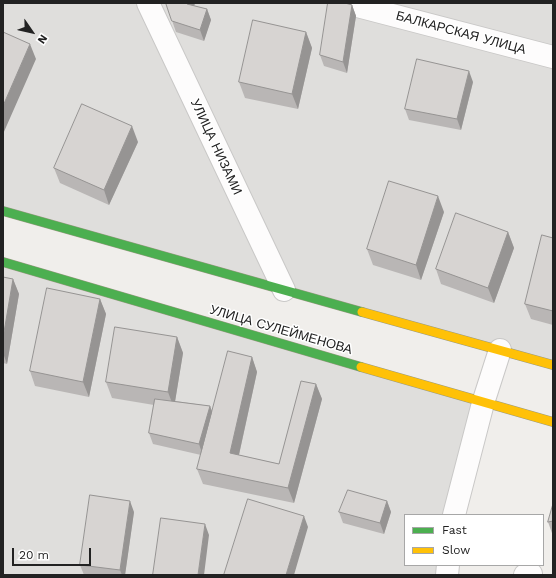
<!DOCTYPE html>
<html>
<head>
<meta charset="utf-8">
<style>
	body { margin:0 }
	#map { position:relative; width:556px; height:578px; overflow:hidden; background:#f0eeeb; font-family:"Work Sans",sans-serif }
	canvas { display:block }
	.frame { position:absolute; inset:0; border:4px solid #222; pointer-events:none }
	.legend { position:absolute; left:404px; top:514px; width:140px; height:52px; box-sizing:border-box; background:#fff; border:1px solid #a7a7a7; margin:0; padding:5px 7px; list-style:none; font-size:12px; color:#222 }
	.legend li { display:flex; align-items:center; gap:8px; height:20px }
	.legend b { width:20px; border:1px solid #a7a7a7 }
	.north { position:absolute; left:12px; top:12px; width:40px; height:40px; -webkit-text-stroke:3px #fff; paint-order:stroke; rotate:124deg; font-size:11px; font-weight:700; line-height:16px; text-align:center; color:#222 }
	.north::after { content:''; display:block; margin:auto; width:14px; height:18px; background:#222; clip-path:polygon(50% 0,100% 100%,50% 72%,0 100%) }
	.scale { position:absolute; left:12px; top:548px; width:79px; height:18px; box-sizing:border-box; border:2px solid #222; border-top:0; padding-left:5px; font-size:12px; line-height:14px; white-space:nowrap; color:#222; -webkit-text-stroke:3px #fff; paint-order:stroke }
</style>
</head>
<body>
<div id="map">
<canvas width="556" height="578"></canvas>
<div class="frame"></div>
<ul class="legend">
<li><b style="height:5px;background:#4caf50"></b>Fast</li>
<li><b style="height:5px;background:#ffc107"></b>Slow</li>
</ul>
<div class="north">N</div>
<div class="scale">20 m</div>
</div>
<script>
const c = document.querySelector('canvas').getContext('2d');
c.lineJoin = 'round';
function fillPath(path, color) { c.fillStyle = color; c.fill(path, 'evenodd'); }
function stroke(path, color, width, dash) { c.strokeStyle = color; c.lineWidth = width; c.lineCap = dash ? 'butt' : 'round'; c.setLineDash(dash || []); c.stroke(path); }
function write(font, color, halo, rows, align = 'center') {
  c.font = font + ' "Work Sans",sans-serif'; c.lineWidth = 3; c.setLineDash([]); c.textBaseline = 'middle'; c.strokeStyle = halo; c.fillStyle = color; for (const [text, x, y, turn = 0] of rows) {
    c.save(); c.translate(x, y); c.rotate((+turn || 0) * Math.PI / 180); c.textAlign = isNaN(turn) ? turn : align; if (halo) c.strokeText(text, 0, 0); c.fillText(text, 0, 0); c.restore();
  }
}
fillPath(new Path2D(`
	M3,3h550v362l-550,-155z
	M3,262l480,141 -29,112h-49v50h43l-1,10h-444z`), '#dfdedc');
const street = new Path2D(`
	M148,3l136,287
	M346,3l207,54
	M454,515l29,-112 17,-53
	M447,575l1,-10
	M525,575l6,-1`);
const fast = new Path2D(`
	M3,211l359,101
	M3,262l358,105`);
const slow = new Path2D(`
	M362,312l191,53
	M361,367l192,55`);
stroke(street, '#c9c8c7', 24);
stroke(fast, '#999a82', 10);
stroke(slow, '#999a82', 10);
stroke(street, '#fdfcfc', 22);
stroke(fast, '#4caf50', 9);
stroke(slow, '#ffc107', 9);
fillPath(new Path2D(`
	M166,3h29l-1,3 13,3 4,11 -7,21 -28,-9z
	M352,5l4,11 -9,57 -23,-7 -4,-11z
	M306,32l6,16 -14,61 -53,-11 -6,-16z
	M473,82l-12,48 -52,-10 -4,-11z
	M138,142l-29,63 -49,-22 -6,-15z
	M444,212l-23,68 -48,-15 -6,-16z
	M508,232l6,16 -20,55 -53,-19 -5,-15z
	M553,238v87l-22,-6 -6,-15z
	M3,277l10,2 6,15 -12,70 -4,-1z
	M100,299l6,15 -17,83 -54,-11 -5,-15z
	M177,337l6,16 -8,48 35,5 2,6 40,-55 5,15 -18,83 40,9 37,-80 6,15 -28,104 -91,-19 -6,-15 4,-14 -48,-11 -4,-11 5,-28 -42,-7 -6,-16z
	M387,501l4,11 -7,22 -41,-11 -4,-11z
	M553,504v32l-5,-14z
	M134,512l-9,63h-41l-4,-10z`), '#b9b6b5');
fillPath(new Path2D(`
	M187,3h8l-4,13 -4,-12z
	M352,5l4,11 -9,57 -4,-11z
	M207,9l4,11 -7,21 -4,-11z
	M306,32l6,16 -14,61 -6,-15z
	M30,44l6,15 -33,75v-28z
	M469,71l4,11 -12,48 -4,-11z
	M132,126l6,16 -29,63 -5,-15z
	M438,196l6,16 -23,68 -5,-15z
	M508,232l6,16 -20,55 -6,-15z
	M13,279l6,15 -12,70 -4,-11v-15z
	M100,299l6,15 -17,83 -6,-15z
	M177,337l6,16 -9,55 -6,-16z
	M252,357l5,15 -21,96 -6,-15z
	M316,384l6,15 -28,104 -6,-15z
	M210,406l4,11 -11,39 -4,-12z
	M130,501l4,11 -9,63h-3l-2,-5z
	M387,501l4,11 -7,22 -4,-11z
	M304,516l4,11 -14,48h-8z
	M205,524l4,11 -5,40h-6z`), '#969493');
const building = new Path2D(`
	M166,3h21v1l20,5 -7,21 -28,-9z
	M328,3h17l7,2 -9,57 -23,-7z
	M253,20l53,12 -14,62 -53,-12z
	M3,32l27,12 -27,62z
	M417,59l52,12 -12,48 -52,-10z
	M82,104l50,22 -28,64 -50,-22z
	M389,181l49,15 -22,69 -49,-16z
	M456,213l52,19 -20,56 -52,-19z
	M542,235l11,3v73l-28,-7z
	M3,277l10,2 -10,59z
	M47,288l53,11 -17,83 -53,-11z
	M115,327l62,10 -9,55 -62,-10z
	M228,351l24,6 -22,96 49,11 22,-83 15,3 -28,104 -91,-19z
	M155,399l55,7 -11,38 -50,-11z
	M348,490l39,11 -7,22 -41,-11z
	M90,495l40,6 -10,69 -40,-5z
	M248,499l56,17 -18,59h-62z
	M553,504v17l-5,1z
	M161,518l44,6 -7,51h-45z`);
fillPath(building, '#d7d4d2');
stroke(building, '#969493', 1);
write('13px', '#222', '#fff', [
	["БАЛКАРСКАЯ УЛИЦА",461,33,15],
	["УЛИЦА НИЗАМИ",216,147,65],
	["УЛИЦА СУЛЕЙМЕНОВА",281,330,16]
]);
</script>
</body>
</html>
